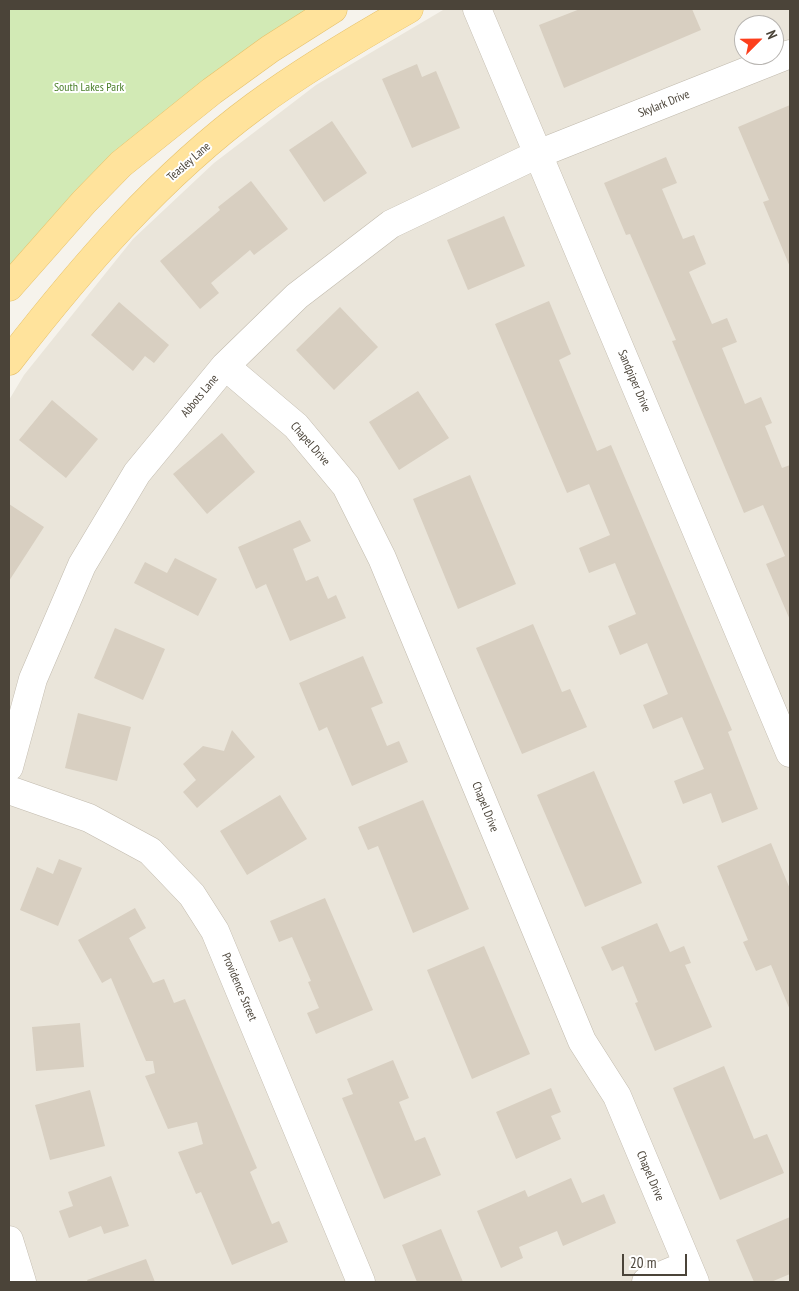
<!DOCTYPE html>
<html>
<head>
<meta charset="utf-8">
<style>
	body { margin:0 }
	#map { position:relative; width:799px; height:1291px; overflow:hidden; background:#f6f3ec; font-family:"PT Sans Narrow",sans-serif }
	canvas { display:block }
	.frame { position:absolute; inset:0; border:10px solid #4b4439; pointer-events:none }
	.north { position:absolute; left:734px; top:15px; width:50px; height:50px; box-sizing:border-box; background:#fff; border:1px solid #b7b4b0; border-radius:50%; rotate:67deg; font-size:14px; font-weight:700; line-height:20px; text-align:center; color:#4b4439 }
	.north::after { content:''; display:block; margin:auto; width:18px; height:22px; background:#fc3f1d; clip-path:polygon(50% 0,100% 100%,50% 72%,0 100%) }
	.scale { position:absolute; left:622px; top:1254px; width:65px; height:22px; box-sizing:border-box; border:2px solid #4b4439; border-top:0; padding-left:6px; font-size:15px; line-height:18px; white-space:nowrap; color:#4b4439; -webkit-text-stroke:4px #fff; paint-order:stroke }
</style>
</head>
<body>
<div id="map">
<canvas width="799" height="1291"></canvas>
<div class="frame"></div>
<div class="north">N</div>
<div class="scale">20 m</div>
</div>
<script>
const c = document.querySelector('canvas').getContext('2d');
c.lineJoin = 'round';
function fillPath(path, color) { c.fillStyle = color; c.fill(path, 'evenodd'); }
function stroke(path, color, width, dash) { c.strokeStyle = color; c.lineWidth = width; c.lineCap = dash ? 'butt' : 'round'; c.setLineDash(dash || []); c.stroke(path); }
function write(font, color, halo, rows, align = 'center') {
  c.font = font + ' "PT Sans Narrow",sans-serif'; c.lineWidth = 4; c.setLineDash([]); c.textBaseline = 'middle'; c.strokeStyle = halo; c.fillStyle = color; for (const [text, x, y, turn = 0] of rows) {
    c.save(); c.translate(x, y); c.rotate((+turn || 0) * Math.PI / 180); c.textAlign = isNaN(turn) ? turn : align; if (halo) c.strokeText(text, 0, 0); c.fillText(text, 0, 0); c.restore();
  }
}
fillPath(new Path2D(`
	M790,9v1273h-781v-882l15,-25 109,-136 81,-76 102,-78 127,-75zM744,25h30v30h-30z`), '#eae5da');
fillPath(new Path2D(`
	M9,9h333l-221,155 -112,125z`), '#d2eab5');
fillPath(new Path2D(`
	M580,9h112l9,21 -137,58 -25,-63z
	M417,64l5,13 14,-6 24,57 -48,20 -30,-69z
	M790,105v162l-27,-65 6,-2 -31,-73z
	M332,121l35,52 -43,29 -35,-52z
	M666,157l11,26 -15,6 21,50 11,-4 12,29 -17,8 23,52 15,-6 10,24 -15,6 23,56 16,-7 11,26 -7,3 17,42 8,-3v155l-24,-56 19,-8 -22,-51 -19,8 -72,-172 4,-1 -46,-106 -4,1 -22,-52z
	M251,181l37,48 -34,26 -4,-5 -39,33 8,10 -19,16 -40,-48 60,-51 -2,-3z
	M504,216l21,50 -57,24 -21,-50z
	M549,301l22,53 -12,6 38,91 14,-6 121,285 -4,2 30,77 -36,14 -11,-30 -28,11 -9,-23 30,-12 -22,-52 -29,12 -10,-24 25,-11 -21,-51 -27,12 -12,-29 28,-12 -21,-51 -26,10 -10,-25 31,-13 -21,-51 -22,9 -72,-169z
	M119,302l50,43 -15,18 -9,-7 -12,15 -42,-36z
	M340,307l38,40 -44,43 -38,-40z
	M418,391l31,47 -50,32 -30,-48z
	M52,400l46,39 -32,39 -47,-38z
	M222,433l33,39 -48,42 -34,-40z
	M470,475l46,109 -58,25 -45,-110z
	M9,504l35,23 -35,54z
	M300,520l11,21 -18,8 13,32 12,-5 10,23 8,-4 10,23 -56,23 -24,-57 -10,5 -18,-42z
	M175,558l42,21 -19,37 -64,-33 11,-21 22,11z
	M533,624l29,68 8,-3 17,38 -65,27 -46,-106z
	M115,628l50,21 -22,51 -49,-22z
	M363,656l20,47 -12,5 16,38 12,-5 9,21 -56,24 -25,-59 -8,4 -20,-48z
	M78,713l53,14 -14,54 -52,-13z
	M232,730l23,27 -58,51 -14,-16 13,-12 -13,-16 20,-18 21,5z
	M594,771l48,112 -57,24 -48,-112z
	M280,795l27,44 -60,36 -27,-44z
	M423,800l46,109 -56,24 -35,-87 -10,4 -10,-23z
	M771,843l19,46v121l-19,-45 -15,6 -13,-29 5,-2 -31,-74z
	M59,859l23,9 -24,58 -38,-16 17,-43 16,7z
	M325,898l48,112 -57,24 -9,-21 12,-5 -11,-26 3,-1 -19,-44 -13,5 -9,-21z
	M135,908l11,20 -17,10 24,45 11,-4 10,24 11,-4 72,169 -7,4 22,52 7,-3 9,21 -56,23 -31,-73 -5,2 -18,-42 25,-8 -6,-22 -29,7 -23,-53 10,-3 -2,-12h-7l-35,-83 -9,5 -24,-43z
	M657,923l13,29 14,-6 7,17 -6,2 27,62 -57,24 -20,-48 3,-1 -15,-36 -11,5 -11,-24z
	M484,946l46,108 -58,25 -45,-109z
	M80,1023l4,44 -48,4 -4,-44z
	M393,1060l16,38 -10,4 16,39 10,-4 16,38 -57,24 -42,-101 11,-4 -6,-15z
	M724,1066l30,73 13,-5 17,39 -64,27 -47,-112z
	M551,1088l10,24 -10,4 10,23 -45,20 -20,-47z
	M90,1090l15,56 -55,14 -15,-55z
	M111,1176l18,50 -25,8 -3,-8 -32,12 -10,-27 14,-5 -5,-14z
	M571,1178l11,25 22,-9 12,29 -53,23 -6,-15 -38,16 4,11 -22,10 -24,-57 48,-21 3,7z
	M790,1217v57l-19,8h-17l-18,-42z
	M441,1229l22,53h-46l-15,-37z
	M146,1259l9,23h-67l-1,-2z`), '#d8cfc1');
const minor = new Path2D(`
	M477,9l313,744
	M225,366l71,60 50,60 36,72 200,483 35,55 78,186
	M9,767l24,-88 49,-114 55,-92 88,-107 72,-70 94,-72 147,-70 252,-100
	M9,790l80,28 61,33 42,44 23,36 146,351
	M9,1240l13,42
	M646,1282l41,-17`);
const major = new Path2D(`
	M9,287l75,-85 37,-38 91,-73 58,-42 63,-40
	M9,361c72,-93 151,-185 246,-255 49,-36 101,-67 154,-97`);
stroke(minor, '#c2bbae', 29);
stroke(major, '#e6c16a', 29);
stroke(minor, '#fff', 28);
stroke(major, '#ffe39c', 28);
write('12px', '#4a7f2a', '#fff', [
	["South Lakes Park",89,88]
]);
write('12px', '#4b4439', '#fff', [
	["Skylark Drive",664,104,-22],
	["Teasley Lane",189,162,-41],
	["Sandpiper Drive",634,381,67],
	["Abbots Lane",200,396,-50],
	["Chapel Drive",310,444,49],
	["Chapel Drive",485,807,68],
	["Providence Street",239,987,67],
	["Chapel Drive",650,1176,67]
]);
</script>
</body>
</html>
